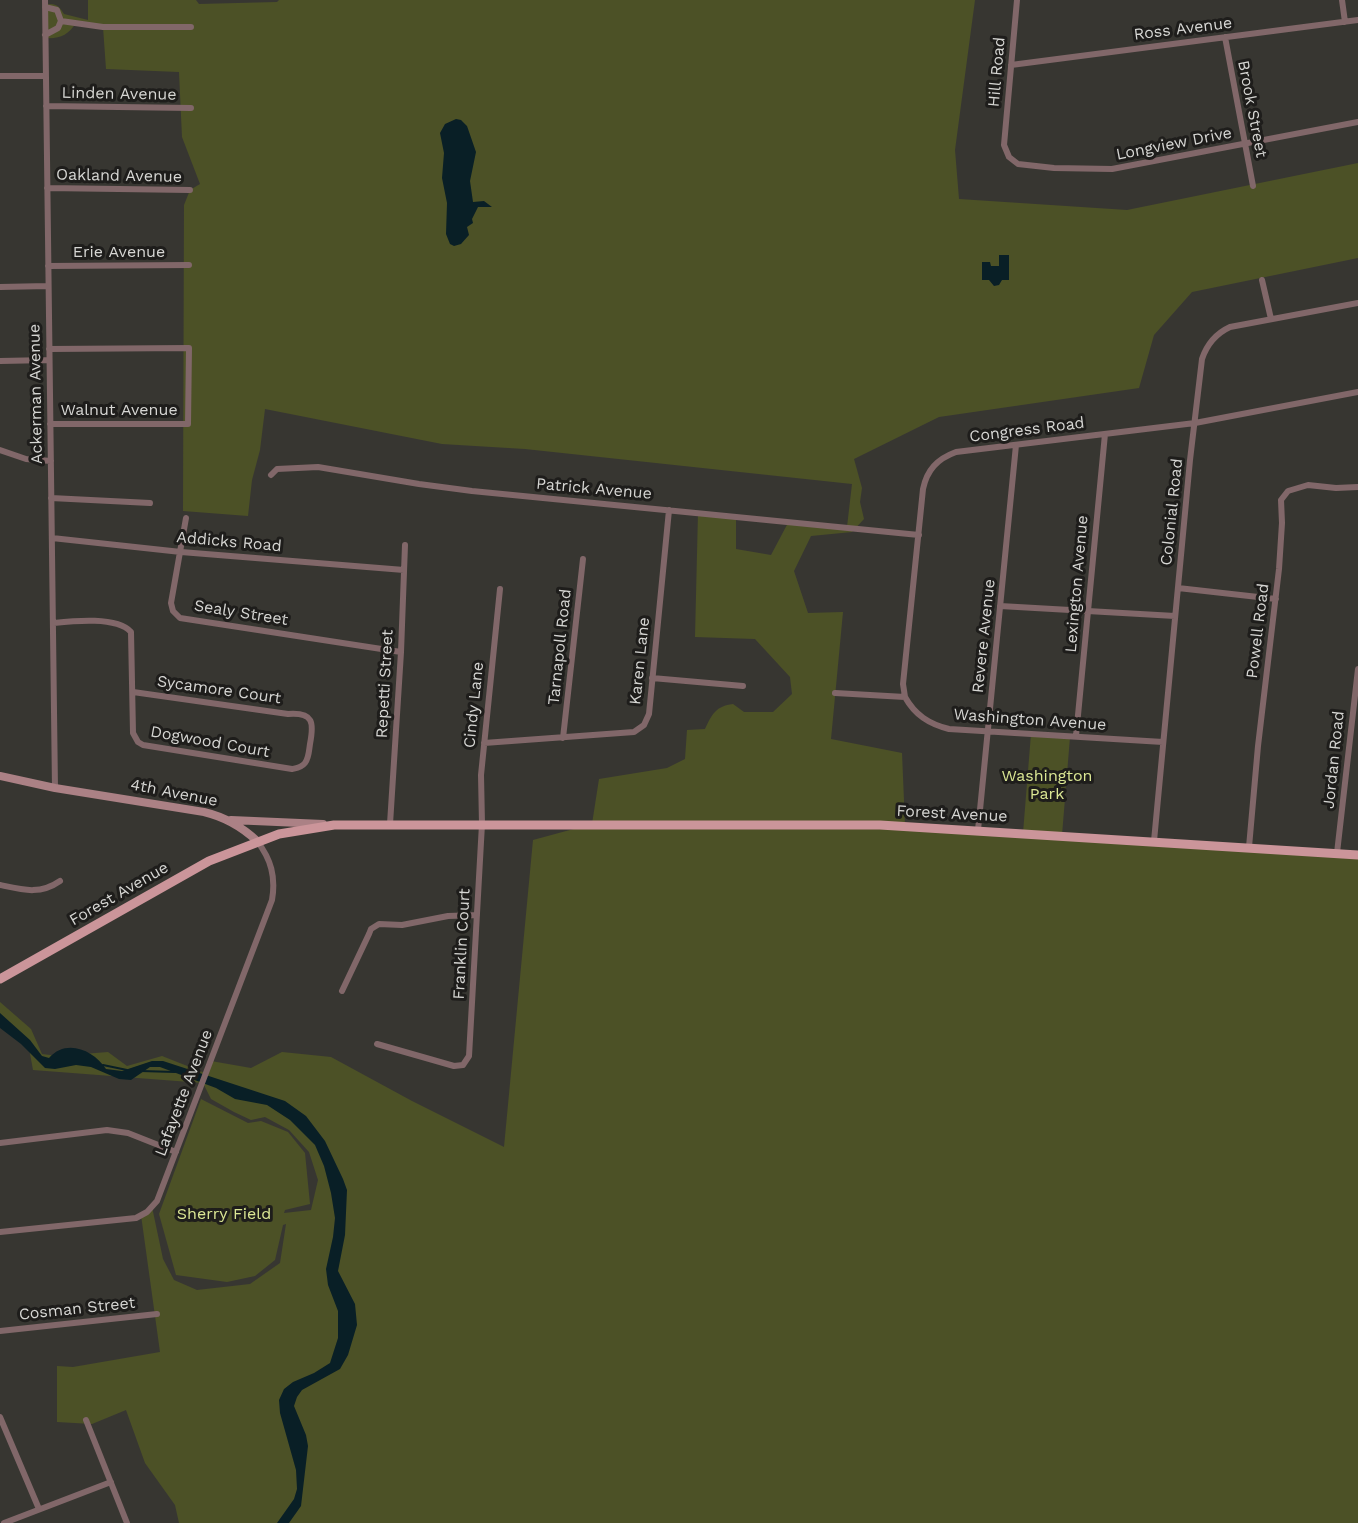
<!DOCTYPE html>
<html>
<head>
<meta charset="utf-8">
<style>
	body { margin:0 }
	canvas { display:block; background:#373631 }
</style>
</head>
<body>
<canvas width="1358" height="1523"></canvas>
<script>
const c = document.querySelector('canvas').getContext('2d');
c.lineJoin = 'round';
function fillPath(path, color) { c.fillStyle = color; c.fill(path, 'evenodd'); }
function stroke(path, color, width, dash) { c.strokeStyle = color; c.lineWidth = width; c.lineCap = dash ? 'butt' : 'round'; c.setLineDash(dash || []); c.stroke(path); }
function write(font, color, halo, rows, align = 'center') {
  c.font = font + ' "Work Sans",sans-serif'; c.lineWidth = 6; c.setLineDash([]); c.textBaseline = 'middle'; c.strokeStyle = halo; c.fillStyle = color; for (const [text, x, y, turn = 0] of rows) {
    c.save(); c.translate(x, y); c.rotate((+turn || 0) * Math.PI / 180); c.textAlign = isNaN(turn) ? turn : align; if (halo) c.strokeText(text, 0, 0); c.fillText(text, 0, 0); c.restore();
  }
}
fillPath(new Path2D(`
	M88,0h108l3,4 78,-2 2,-2h696l-20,150 4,49 168,11 231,-47v95l-166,34 -38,43 -15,53 -200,29 -85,42 8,29 -2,14 4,17 -12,13 -41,4 -17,35 14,42 35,-1 -12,127 71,14 3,72 118,8 8,-99 39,3 -8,98 296,20v668h-1179l-4,-18 -30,-42 -19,-53 -34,14 -35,-2v-56l16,1 87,-15 -19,-137 11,-8 11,52 11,21 23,10 53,-6 30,-21 6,-39 -3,1 -8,35 -20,16 -28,6 -51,-7 -17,-61 42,-115 47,24 13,-2 27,11 17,21 5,51 -25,6 -1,3 27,-3 7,-30 -9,-28 -20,-22 -24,-13 -14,3 -17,-8 -23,-13 -8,-16 -170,-13 -4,-22 -29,-23v-23l31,27 11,25 16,2 50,-4 19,14 35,-10 43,17 6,-12 40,7 31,-16 49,5 81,44 92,46 29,-307 59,-16 7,-45 68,-11 18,-9 2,-29 18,-1c7,-15 11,-23 28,-25l11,8h29l19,-18 -2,-17 -35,-38 -60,-2 3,-124 38,3v33l35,6 18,-34 58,6 5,-43 -327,-35 -83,-5 -177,-35 -5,41 -8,30 -4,36 -65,-5 1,-306 6,-15 10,-6 -18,-47 -3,-65 -73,-3 -3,-42 -27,-4c-8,12 -16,16 -31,15v-33c9,-3 14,0 19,9l24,6z`), '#4c5126');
fillPath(new Path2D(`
	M456,119l5,1 6,6 9,26 -6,29 3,21 11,-1 8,6h-14l-6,12 1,4 -6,4 2,8 -8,9 -7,2 -4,-2 -4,-10 1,-31 -5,-25 2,-25 -4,-20 5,-9z
	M999,255h10v25h-7l-3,5 -5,1 -5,-6h-7v-18h8l1,4h8z
	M0,1013l30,27 12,16 7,2c17,-20 45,-8 57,11l16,2 30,-10h11l122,40 21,15 19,25 18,38 4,11 -2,45 -7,36 17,33 2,21 -9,30 -8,14 -38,21 -5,7 -3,9 12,29 2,11 -7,60 -12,17h-12l17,-24 3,-10 -1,-19 -16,-57 -1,-13 5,-11 9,-7 21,-9 16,-10 8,-25v-27l-10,-26 -2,-16 7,-32 2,-19 -4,-25 -7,-27 -9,-21 -25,-25 -23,-15 -32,-6 -19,-11 -56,-21h-10l-19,13 -12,-1 -28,-12 -15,-2 -21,4 -10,-1 -24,-24 -21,-16z`), '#091f26');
stroke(new Path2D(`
	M103,1065l24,5
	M141,1071l34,1`), '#091f26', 2);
stroke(new Path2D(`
	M45,0l10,788
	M1017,0l-13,145 5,12 9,7 36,4 58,1 246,-47
	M1342,0l3,22
	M45,7l12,3 4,11 -3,7 -13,7
	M61,21l42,6h88
	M1225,37l28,149
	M1011,65l347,-45
	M0,76h46
	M46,106l145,2
	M47,188l143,2
	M48,266l141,-1
	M1262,280l9,39
	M0,287l48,-1
	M49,349l140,-1 -1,76h-138
	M0,361l49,-1
	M0,450l26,9 25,2
	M271,475l6,-6 41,-2 101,17 53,7 447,44
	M51,498l99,5
	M186,518l-15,85 2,8 7,7 221,34
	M52,538l129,14 223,18
	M1178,588l98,11
	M1000,606l175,10
	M53,623c19,-2 64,-7 78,9l2,101 5,9 5,3 149,24c5,-1 9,-1 13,-6 4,-5 4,-13 5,-19 4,-21 4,-32 -22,-30l-155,-22
	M652,678l91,8
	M835,693l70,4c10,18 24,27 44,32l214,13
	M905,697l-2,-13 20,-195c4,-19 14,-30 33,-37l239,-29 163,-31
	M1076,736l29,-302
	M563,738l20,-179
	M484,743l150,-11 10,-7 5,-11 20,-204
	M390,824l11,-172 4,-107
	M978,830l38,-385
	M1154,841l36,-381 12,-101c5,-15 13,-25 28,-32l128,-24
	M1249,847l9,-101 21,-177 3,-46 -1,-23 7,-9 20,-6 28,3 22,-1
	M1337,853l21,-184
	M0,885c23,5 40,10 60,-4
	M342,991l27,-57 2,-5 8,-5 23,1 46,-9 29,-1
	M377,1044l77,22 9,-1 6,-9 13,-232 -1,-49 19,-186
	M0,1143l107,-13 21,3 48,19
	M0,1232l136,-14 11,-6 10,-11 115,-301c4,-23 -1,-41 -15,-59
	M0,1331l157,-17
	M0,1417l39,92
	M86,1420l41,103
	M4,1523l107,-41`), '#816769', 6);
stroke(new Path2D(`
	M0,776l55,12 149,24c21,5 37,14 53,29
	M231,820l92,4`), '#ab8185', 8);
stroke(new Path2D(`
	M0,979l209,-118 70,-27 55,-9h546l478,30`), '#cb959a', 9);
write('16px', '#d6d6d3', '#1e1d1b', [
	["Ross Avenue",1183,29,-7],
	["Hill Road",997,72,-85],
	["Linden Avenue",119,94,1],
	["Brook Street",1252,109,79],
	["Longview Drive",1174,144,-11],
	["Oakland Avenue",119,176,1],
	["Erie Avenue",119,252],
	["Ackerman Avenue",36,394,-91],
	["Walnut Avenue",119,410],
	["Congress Road",1027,430,-7],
	["Patrick Avenue",594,489,5],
	["Colonial Road",1172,512,-84],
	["Addicks Road",229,542,5],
	["Lexington Avenue",1077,584,-85],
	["Sealy Street",241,613,9],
	["Powell Road",1258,631,-83],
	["Revere Avenue",984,636,-84],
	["Tarnapoll Road",560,647,-84],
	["Karen Lane",640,661,-84],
	["Repetti Street",385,684,-87],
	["Sycamore Court",219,690,8],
	["Cindy Lane",474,705,-84],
	["Washington Avenue",1030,720,4],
	["Dogwood Court",210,742,10],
	["Jordan Road",1334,760,-84],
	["4th Avenue",174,793,11],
	["Forest Avenue",952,814,3],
	["Forest Avenue",119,894,-30],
	["Franklin Court",462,944,-87],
	["Lafayette Avenue",184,1093,-69],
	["Cosman Street",77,1309,-6]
]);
write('16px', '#dbe794', '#1e1d1b', [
	["Washington",1047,776],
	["Park",1047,794],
	["Sherry Field",224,1214]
]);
</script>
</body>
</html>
